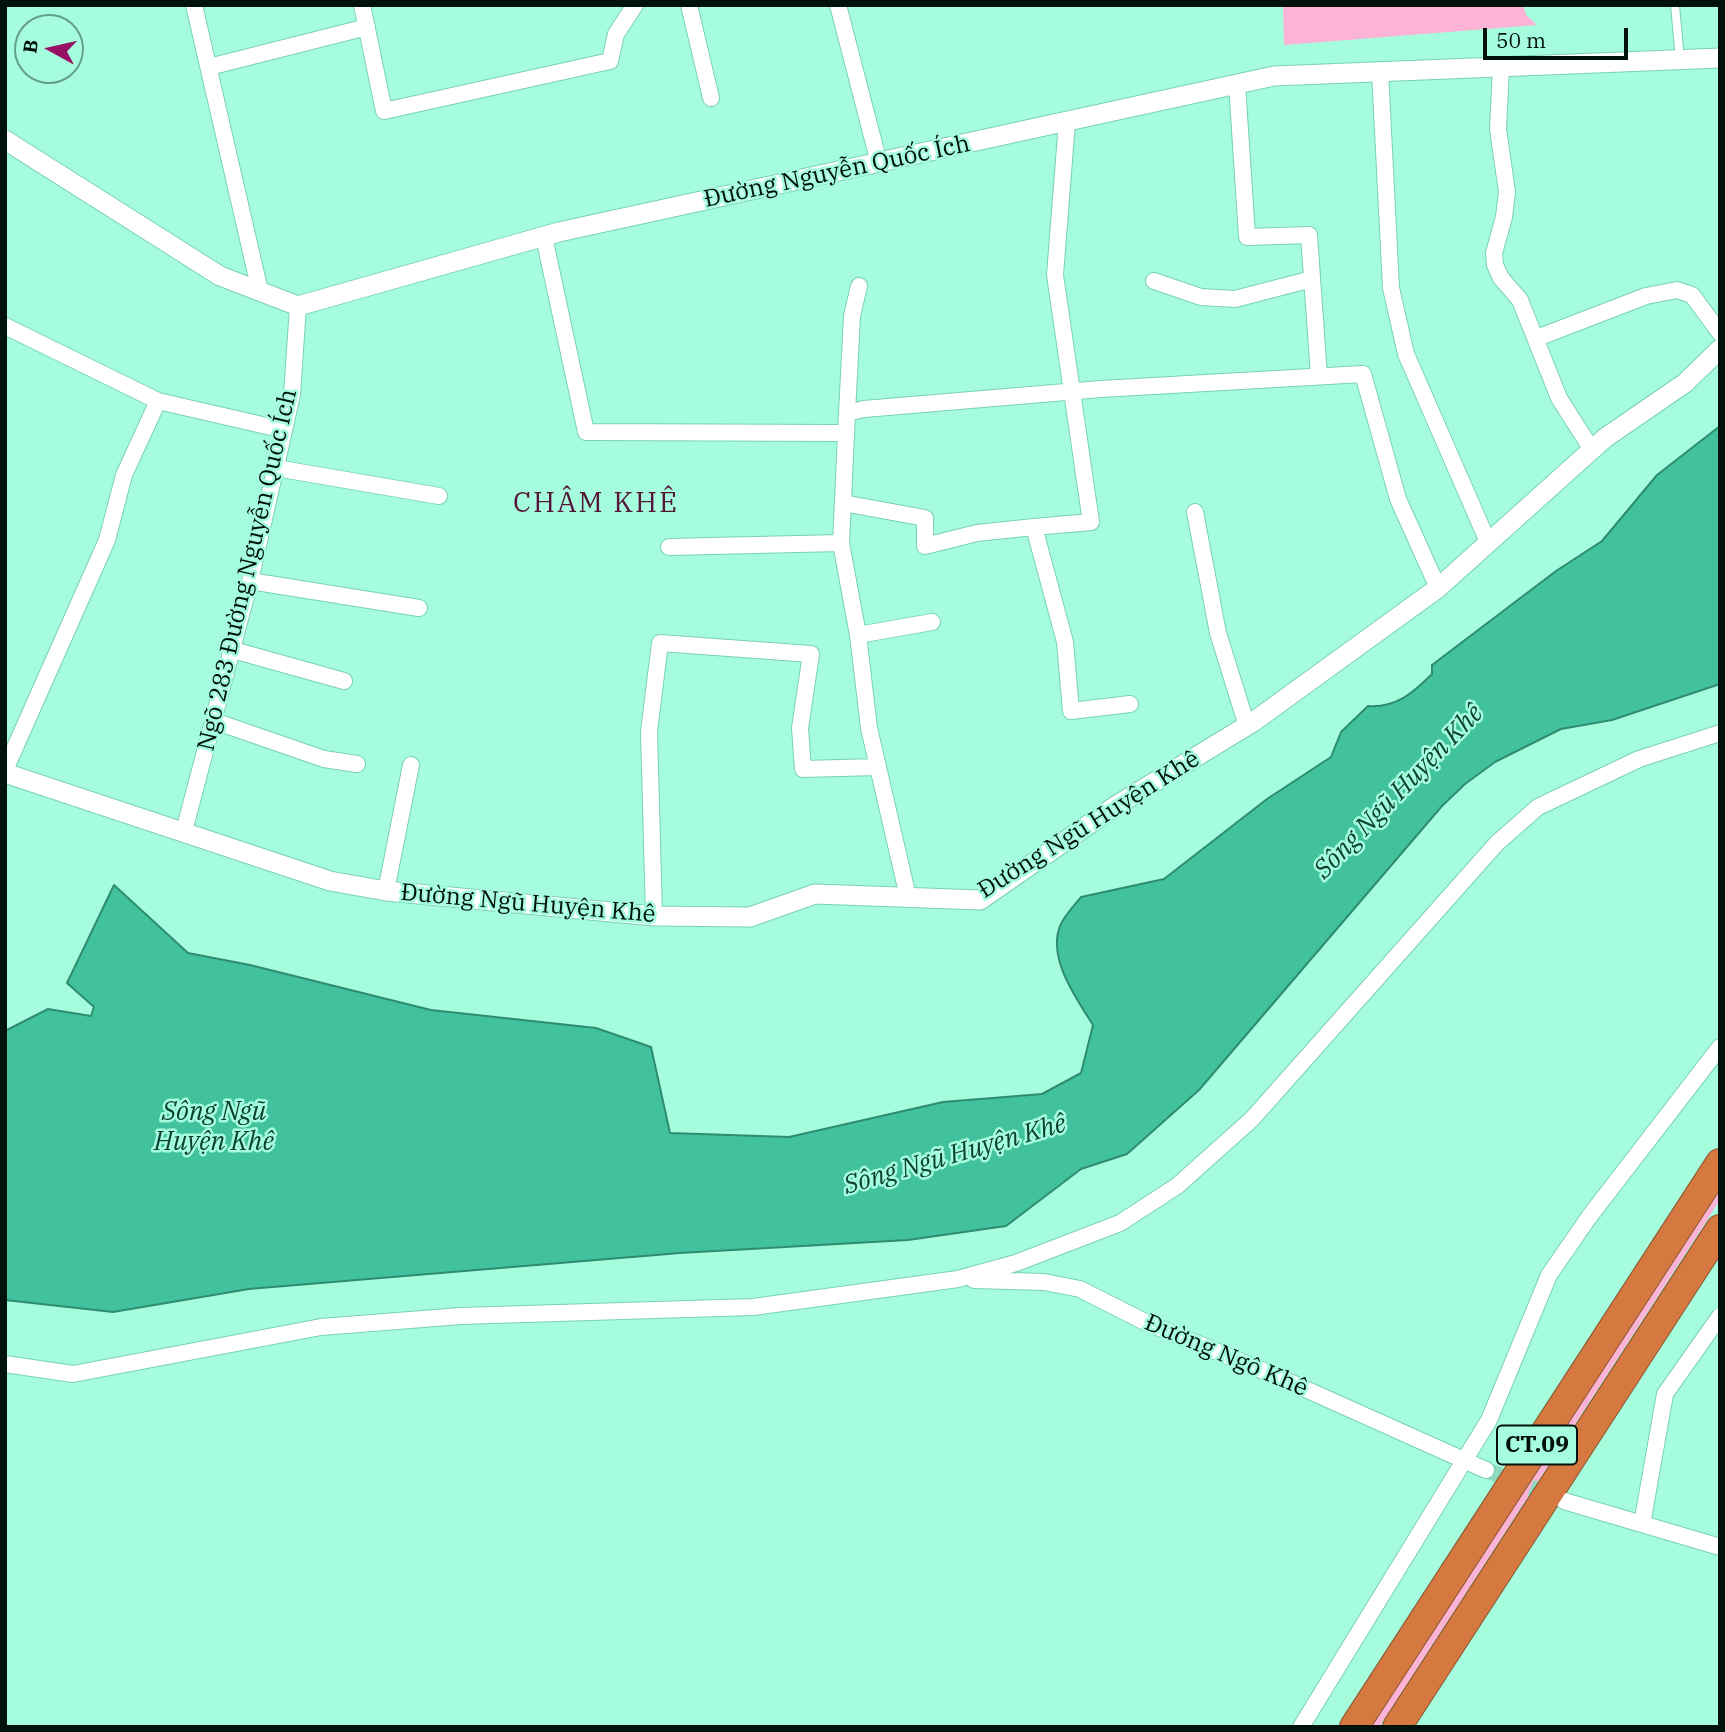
<!DOCTYPE html>
<html>
<head>
<meta charset="utf-8">
<style>
	body { margin:0 }
	#map { position:relative; width:1725px; height:1732px; overflow:hidden; background:#a6fdde; font-family:"IBM Plex Serif",serif }
	canvas { display:block }
	.frame { position:absolute; inset:0; border:7px solid #00120a; pointer-events:none }
	.north { position:absolute; left:14px; top:14px; width:70px; height:70px; box-sizing:border-box; background:#a6fdde; border:2px solid #649f89; border-radius:50%; rotate:278deg; font-size:19px; font-weight:700; line-height:28px; text-align:center; color:#00120a }
	.north::after { content:''; display:block; margin:auto; width:24px; height:32px; background:#981064; clip-path:polygon(50% 0,100% 100%,50% 72%,0 100%) }
	.scale { position:absolute; left:1483px; top:28px; width:145px; height:32px; box-sizing:border-box; border:4px solid #00120a; border-top:0; padding-left:9px; font-size:21px; line-height:24px; white-space:nowrap; color:#00120a; -webkit-text-stroke:5px #a6fdde; paint-order:stroke }
</style>
</head>
<body>
<div id="map">
<canvas width="1725" height="1732"></canvas>
<div class="frame"></div>
<div class="north">B</div>
<div class="scale">50 m</div>
</div>
<script>
const c = document.querySelector('canvas').getContext('2d');
c.lineJoin = 'round';
function fillPath(path, color) { c.fillStyle = color; c.fill(path, 'evenodd'); }
function stroke(path, color, width, dash) { c.strokeStyle = color; c.lineWidth = width; c.lineCap = dash ? 'butt' : 'round'; c.setLineDash(dash || []); c.stroke(path); }
function write(font, color, halo, rows, align = 'center') {
  c.font = font + ' "IBM Plex Serif",serif'; c.lineWidth = 5; c.setLineDash([]); c.textBaseline = 'middle'; c.strokeStyle = halo; c.fillStyle = color; for (const [text, x, y, turn = 0] of rows) {
    c.save(); c.translate(x, y); c.rotate((+turn || 0) * Math.PI / 180); c.textAlign = isNaN(turn) ? turn : align; if (halo) c.strokeText(text, 0, 0); c.fillText(text, 0, 0); c.restore();
  }
}
fillPath(new Path2D(`
	M1283,5h240l3,10 11,10 -253,20z
	M1720,1182v18l-341,527h-11z`), '#fdb3d6');
const water = new Path2D(`
	M1720,426v258l-108,36 -51,9 -66,33 -30,22 -23,22 -243,284 -72,64 -46,15 -75,57 -98,14 -228,13 -431,36 -136,23 -108,-12v-269l43,-22 43,7 3,-9 -27,-24 47,-98 74,68 62,12 181,45 165,18 55,19 19,86 119,4 154,-35 99,-8 39,-21 12,-48c-16,-26 -44,-64 -34,-96 3,-11 15,-23 22,-32l83,-18 103,-80 64,-42 10,-25 27,-26c28,2 45,-13 64,-32v-9l124,-94 46,-30 55,-66z`);
fillPath(water, '#41c19c');
stroke(water, '#2e8c70', 2);
stroke(new Path2D(`
	M1486,1470l69,27`), '#8ddabe', 16, [16, 8]);
const service = new Path2D(`
	M1675,5l5,55`);
const minor = new Path2D(`
	M194,5l66,286
	M362,5l22,106 226,-50 6,-27 19,-29
	M689,5l22,93
	M838,5l41,158
	M209,67l158,-40
	M1501,67l-3,62 9,63 -3,25 -10,36 1,12 6,13 19,22 39,98 33,52
	M1380,72l11,216 15,66 82,188
	M1237,84l10,153 62,-2 10,141
	M1067,122l-12,153 36,247 -57,5 31,115 6,69 59,-7
	M544,237l42,195 259,1
	M1154,281l47,16 34,2 77,-20
	M5,326l153,75 126,29
	M1537,338l109,-42 31,-6 15,5 28,38
	M847,413l5,-97 7,-30
	M276,468l163,28
	M843,503l82,15v28l52,-13 57,-6
	M1195,512l23,121 29,93
	M669,547l172,-4
	M250,581l169,27
	M858,635l74,-13
	M233,650l111,31
	M214,721l110,38 33,5
	M5,770l102,-230 17,-65 34,-74
	M184,831l66,-250 42,-186 6,-89
	M386,891l25,-126
	M908,897l-39,-169 -11,-93 -17,-92 6,-130 17,-4 237,-20 262,-15 35,125 40,89
	M654,916l-5,-185 11,-88 151,11 -11,74 3,41 75,-2
	M974,1280l70,2 36,7 63,32 140,58 203,91
	M5,1364l68,10 248,-47 140,-11 292,-9 205,-28 58,-16 104,-40 57,-37 75,-67 245,-276 41,-36 101,-48 81,-26
	M1564,1501l156,46
	M1642,1524l23,-130 55,-78
	M1301,1727l188,-307 60,-145 40,-58 131,-170`);
const tertiary = new Path2D(`
	M5,140l215,136 78,30 261,-74 715,-156 446,-18
	M5,773l325,108 56,10 268,25 96,1 65,-23 165,6 137,-95 136,-83 185,-134 167,-150 80,-55 35,-34`);
const motorway = new Path2D(`
	M1354,1727l366,-564
	M1397,1727l323,-498`);
stroke(service, '#7ad1b4', 10);
stroke(minor, '#7ad1b4', 18);
stroke(tertiary, '#7ad1b4', 21);
stroke(motorway, '#8a552e', 30);
stroke(service, '#fff', 8);
stroke(minor, '#fff', 16);
stroke(tertiary, '#fff', 19);
stroke(motorway, '#d57941', 28);
for (const [x, y, w] of [
	[1537,1445,80]
]) { const box = new Path2D(); box.roundRect(x - w / 2, y - 19.5, w, 39, 5); c.fillStyle = '#a6fdde'; c.fill(box); stroke(box, '#00120a', 2); }
write('bold 23px', '#00120a', null, [
	["CT.09",1537,1445]
]);
write('24px', '#00120a', '#a6fdde', [
	["Đường Nguyễn Quốc Ích",837,172,-12],
	["Ngõ 283 Đường Nguyễn Quốc Ích",248,570,-77],
	["Đường Ngũ Huyện Khê",1089,825,-32],
	["Đường Ngũ Huyện Khê",528,904,5],
	["Đường Ngô Khê",1226,1356,23]
]);
write('italic 26px', '#0a4132', '#a6fdde', [
	["Sông Ngũ Huyện Khê",1399,792,-46],
	["Sông Ngũ",214,1112],
	["Huyện Khê",214,1142],
	["Sông Ngũ Huyện Khê",955,1155,-16]
]);
c.letterSpacing = '2px';
write('28px', '#541538', '#a6fdde', [
	["CHÂM KHÊ",596,504]
]);
c.letterSpacing = '0px';
</script>
</body>
</html>
